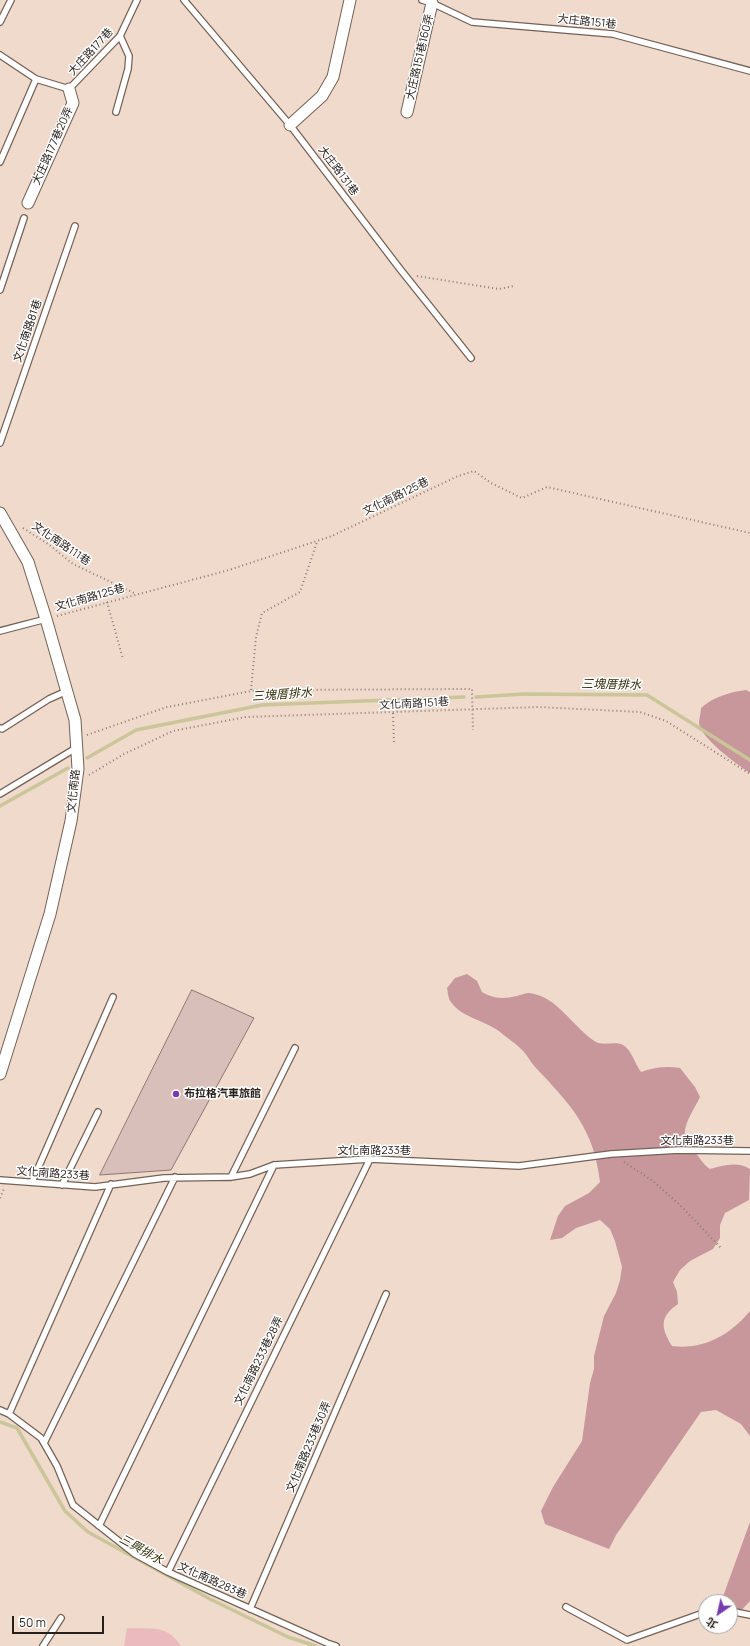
<!DOCTYPE html>
<html>
<head>
<meta charset="utf-8">
<style>
	body { margin:0 }
	#map { position:relative; width:750px; height:1646px; overflow:hidden; background:#efdacc; font-family:Manrope,"Noto Sans TC",sans-serif }
	canvas { display:block }
	.north { position:absolute; left:698px; top:1594px; width:40px; height:40px; box-sizing:border-box; background:#fff; border:1px solid #a8a5a3; border-radius:50%; rotate:214deg; font-size:11px; font-weight:700; line-height:16px; text-align:center; color:#261e19 }
	.north::after { content:''; display:block; margin:auto; width:14px; height:18px; background:#773aaf; clip-path:polygon(50% 0,100% 100%,50% 72%,0 100%) }
	.scale { position:absolute; left:12px; top:1616px; width:92px; height:18px; box-sizing:border-box; border:2px solid #261e19; border-top:0; padding-left:5px; font-size:12px; line-height:14px; white-space:nowrap; color:#261e19; -webkit-text-stroke:3px #fff; paint-order:stroke }
</style>
</head>
<body>
<div id="map">
<canvas width="750" height="1646"></canvas>
<div class="north">北</div>
<div class="scale">50 m</div>
</div>
<script>
const c = document.querySelector('canvas').getContext('2d');
c.lineJoin = 'round';
function fillPath(path, color) { c.fillStyle = color; c.fill(path, 'evenodd'); }
function stroke(path, color, width, dash) { c.strokeStyle = color; c.lineWidth = width; c.lineCap = dash ? 'butt' : 'round'; c.setLineDash(dash || []); c.stroke(path); }
function write(font, color, halo, rows, align = 'center') {
  c.font = font + ' Manrope,"Noto Sans TC",sans-serif'; c.lineWidth = 3; c.setLineDash([]); c.textBaseline = 'middle'; c.strokeStyle = halo; c.fillStyle = color; for (const [text, x, y, turn = 0] of rows) {
    c.save(); c.translate(x, y); c.rotate((+turn || 0) * Math.PI / 180); c.textAlign = isNaN(turn) ? turn : align; if (halo) c.strokeText(text, 0, 0); c.fillText(text, 0, 0); c.restore();
  }
}
fillPath(new Path2D(`
	M127,1628c24,1 40,-4 54,18h-57z`), '#eababf');
fillPath(new Path2D(`
	M746,690l4,2v81c-13,-9 -49,-34 -51,-50 0,-4 2,-10 2,-15 12,-11 29,-16 45,-18z
	M467,974l10,7 5,11c12,7 21,7 35,4 4,-1 8,-3 12,-3 29,3 44,35 67,49 7,4 19,-1 27,3 8,4 12,19 18,27 14,-5 25,-6 39,-4l15,19 5,10c-6,13 -21,32 -13,47 2,3 7,5 9,9 5,7 7,11 14,16 12,-4 29,-8 40,0l-1,31 -24,13 -5,12v13l-7,11 -23,12 -10,9 -7,12 4,10 1,12c-19,13 -17,24 -6,42 32,4 58,-11 78,-35v125l-9,-12 -25,-14 -15,2 -85,123 -7,14 -64,-25 -4,-13 12,-24 29,-46 8,-58 4,-14v-13l10,-40 12,-23 4,-13 2,-13 -7,-26 -5,-12 -10,-9 -24,8 -14,10 -12,2 8,-24 7,-10 24,-13 11,-11c-6,-53 -29,-77 -64,-114 -5,-5 -8,-12 -13,-17 -6,-7 -16,-13 -23,-19 -15,-12 -38,-14 -49,-30 -3,-3 -3,-10 -4,-14l8,-10z
	M750,1522v79l-11,12 -9,6v-17h-9z`), '#c7979c');
stroke(new Path2D(`
	M476,697l48,-3 123,1 103,65
	M87,758l49,-28 126,-25 202,-8
	M0,806l68,-38
	M0,1422l17,6 48,83 23,21 122,67 78,38 28,9`), '#cbc59a', 3.5);
const building = new Path2D(`
	M192,990l62,28 -83,152 -71,5z`);
fillPath(building, '#d8bfb9');
stroke(building, '#8e7771', 1);
const service = new Path2D(`
	M184,0l106,125 110,144 71,89
	M422,0l10,3 40,19 141,12 137,37
	M0,22l11,-22
	M0,55l36,24 33,10 51,-53 17,-36
	M116,112l12,-43 1,-13 -9,-20
	M0,162l36,-83
	M0,290l24,-72
	M0,443l75,-217
	M0,631l46,-12
	M0,728l2,1 47,-30 18,-8
	M0,794l76,-46
	M231,1177l64,-129
	M0,1180l95,7 69,-9 67,-1 19,-3 24,-9 96,-6 149,7 92,-12 68,-4 71,1
	M32,1182l81,-185
	M62,1185l36,-73
	M0,1410l9,4 32,24 16,28 16,39 62,49 33,18 159,71 9,3
	M9,1414l102,-230
	M44,1443l131,-266
	M99,1526l175,-361
	M168,1572l202,-413
	M566,1607l61,33 79,-28
	M250,1609l136,-315
	M730,1611l20,4
	M43,1646l18,-28`);
const minor = new Path2D(`
	M407,112l25,-109
	M290,125l32,-29 11,-19 17,-77
	M28,203l45,-100 -4,-14
	M0,513l28,49 18,57 29,101 3,49 -7,52 -21,93 -50,160`);
stroke(service, '#746256', 8);
stroke(minor, '#746256', 13);
stroke(new Path2D(`
	M417,276l82,13 15,-3
	M23,528l25,16 25,20 61,29
	M107,602l16,57
	M57,616l172,-46 103,-34 126,-60 16,-5 17,12 31,15 25,-11 203,46
	M251,690l5,-53 6,-24 38,-21 17,-50
	M393,713l1,31
	M87,735l80,-28 90,-17 215,-1 1,41
	M89,775l35,-21 49,-23 73,-14 292,-10 102,5 26,9 84,53
	M624,1162l29,19 28,25 40,42
	M0,1198l4,-9`), '#8c7d73', 2, [1, 3]);
stroke(service, '#fff', 5.5);
stroke(minor, '#fff', 11);
for (const [x, y, r, color] of [
	[176,1094,4,"#773aaf"]
]) { const dot = new Path2D(); dot.arc(x, y, r, 0, 2 * Math.PI); c.fillStyle = color; c.fill(dot); stroke(dot, '#fff', 1.5); }
write('11px', '#261e19', '#fff', [
	["大庄路151巷",587,22,6],
	["大庄路177巷",91,52,-47],
	["大庄路151巷160弄",420,57,-77],
	["大庄路177巷20弄",53,146,-66],
	["大庄路131巷",338,171,53],
	["文化南路81巷",28,331,-71],
	["文化南路125巷",396,497,-26],
	["文化南路111巷",61,544,34],
	["文化南路125巷",90,598,-16],
	["文化南路151巷",414,704,-3],
	["文化南路",74,791,-84],
	["文化南路233巷",697,1141],
	["文化南路233巷",374,1151],
	["文化南路233巷",53,1174,4],
	["文化南路233巷28弄",259,1361,-64],
	["文化南路233巷30弄",309,1447,-67],
	["文化南路283巷",212,1581,24]
]);
write('bold 11px', '#261e19', '#fff', [
	["布拉格汽車旅館",184,1094]
], 'left');
write('italic 12px', '#312c07', '#fff', [
	["三塊厝排水",611,685,1],
	["三塊厝排水",282,695,-4],
	["三興排水",141,1550,29]
]);
</script>
</body>
</html>
